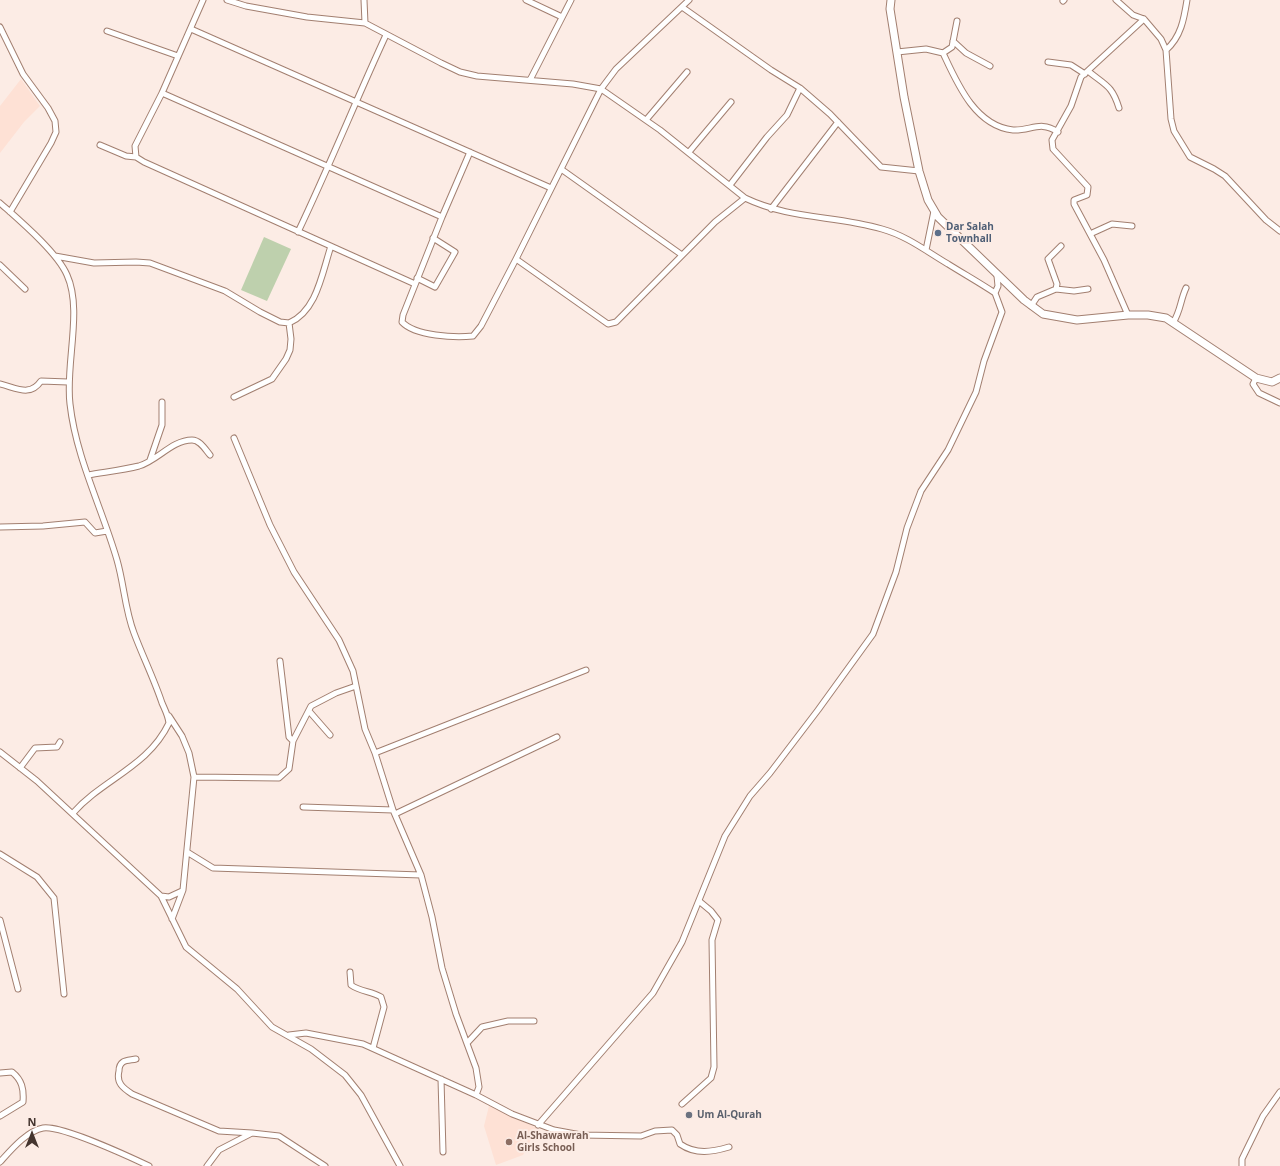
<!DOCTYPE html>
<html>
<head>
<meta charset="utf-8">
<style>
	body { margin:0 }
	#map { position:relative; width:1280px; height:1166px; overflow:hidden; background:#fcece5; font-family:"Open Sans",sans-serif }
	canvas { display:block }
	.north { position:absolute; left:12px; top:1114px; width:40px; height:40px; -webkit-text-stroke:3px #fcece5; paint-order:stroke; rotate:0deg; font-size:11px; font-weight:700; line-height:16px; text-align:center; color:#44352f }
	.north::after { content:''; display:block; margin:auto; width:14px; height:18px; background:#44352f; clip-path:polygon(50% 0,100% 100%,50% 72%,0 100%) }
</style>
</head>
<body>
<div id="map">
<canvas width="1280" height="1166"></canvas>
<div class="north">N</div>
</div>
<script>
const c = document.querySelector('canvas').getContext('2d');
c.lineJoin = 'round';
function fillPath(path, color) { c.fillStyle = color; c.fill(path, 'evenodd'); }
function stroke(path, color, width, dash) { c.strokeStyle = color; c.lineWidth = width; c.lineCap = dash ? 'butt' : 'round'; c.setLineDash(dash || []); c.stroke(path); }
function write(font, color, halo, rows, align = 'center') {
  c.font = font + ' "Open Sans",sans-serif'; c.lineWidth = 4; c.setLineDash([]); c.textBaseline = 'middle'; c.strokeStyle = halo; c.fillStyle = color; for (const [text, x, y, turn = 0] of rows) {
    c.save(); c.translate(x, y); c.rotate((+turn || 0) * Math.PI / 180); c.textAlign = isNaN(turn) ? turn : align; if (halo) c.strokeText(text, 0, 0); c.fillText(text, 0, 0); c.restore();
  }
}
fillPath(new Path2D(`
	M21,79l19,27 -16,16 -24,31v-47z
	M489,1106l48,22 -14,27 -27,10 -12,-39z`), '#fee1d5');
fillPath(new Path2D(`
	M264,237l27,12 -24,52 -26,-11z`), '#bed0ad');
const street = new Path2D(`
	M203,0l-41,93 -27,53 1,11 8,5 271,122
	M227,0l19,6 61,11 58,6 76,40 19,9 17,4 96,8 28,5 59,41 85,68c46,22 90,17 137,31 25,7 44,22 66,35 16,10 32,19 47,29
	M364,0l1,23
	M526,0l36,17
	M1116,0l17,15 11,4 17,20 5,11 5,69 3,12 16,26 24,12 11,7 41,44 14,11
	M1063,1l1,-1
	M682,7l89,63 29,18 30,26 51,53 38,4
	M0,27l23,47 25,34 7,13 1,11 -5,11 -41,69
	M191,29l360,159
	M107,31l71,25
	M953,41l13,12 24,13
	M1166,50c15,-13 18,-31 21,-50
	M897,52l29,-3 17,4c14,30 32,73 70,77 18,1 27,-10 45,2
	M943,53l9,-6 5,-26
	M1048,62l23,3 14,9
	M1088,71c17,14 24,14 31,37
	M530,80l41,-80
	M162,93l280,124
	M646,120l41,-48
	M100,145l26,11 10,1
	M470,152l-28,65 -39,98 -1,7c13,14 53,16 71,14l8,-10 35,-67 85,-170 15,-20 73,-69
	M689,152l42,-50
	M561,169l121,86
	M730,185l37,-48 20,-22 13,-27
	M0,203c19,17 57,49 67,72 16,35 -2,90 3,129 6,54 32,104 47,156 7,24 8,50 17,73 9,24 20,46 28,70 3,7 6,12 7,20 -21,44 -66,56 -96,90
	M771,209l67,-87
	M298,232c31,-65 58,-132 88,-197
	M1090,234l22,-10 20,2
	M926,250l8,-39
	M55,256l39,7 42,-1 14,1 75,28 35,21 20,10 9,1c28,-12 33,-50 42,-77
	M516,259l92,65 8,-2 99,-100 30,-24
	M0,265l25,24
	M417,278l18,9 20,-35 -22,-14
	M1056,289l18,2 14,-2
	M1031,306l6,-9 19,-8 1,-5 -9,-25 13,-13
	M1128,315l-24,-55 -30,-56v-4l13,-5 1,-8 -35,-38 -1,-9 19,-34 10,-29 63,-58
	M1173,323c8,-13 7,-22 13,-35
	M1256,378l-3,6 6,9 21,10
	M0,384c17,4 30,13 41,-3l27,1
	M234,397l38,-18 14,-20 4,-9 1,-11 -2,-16
	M234,438l36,87 24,47 45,68 14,31 12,58 10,24 18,57 28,65 11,42 10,51 14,46 20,54 3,19 -3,8
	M150,460l12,-35v-23
	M88,475c17,-3 35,-5 51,-9 18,-5 33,-26 53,-26 8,0 13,9 18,15
	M0,527l43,-1 42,-4 10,11 12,-2
	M280,661l9,76 4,4
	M309,711l21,24
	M169,716l13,20 7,17 5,24 -11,113 -11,29
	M0,752l37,29 124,115 25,51 51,42 35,38 39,22 34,26 16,20 39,71
	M375,753l211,-83
	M20,768l15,-20 22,-1 3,-5
	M194,777l85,1 10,-9 4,-28 18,-35 25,-13 20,-7
	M303,807l90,3
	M395,814l162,-77
	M187,852l26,16 208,7
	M0,854l37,23 17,21 10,96
	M161,896l8,1 13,-6
	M0,920l18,69
	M350,972l1,13c10,7 20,6 30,12l3,10 -11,41
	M289,1035l17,-2 57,11 113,51 36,19 42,16 27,5 60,1 14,-5 17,-1 5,5 3,9c16,11 32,8 49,3
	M468,1042l14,-15 26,-6h26
	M136,1059c-4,1 -10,1 -13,3 -3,2 -4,6 -4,9 -3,12 4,17 13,23l87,37 33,2
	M0,1073l12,-1c10,8 12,17 11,30l-23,14
	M441,1079l2,73
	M682,1104l29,-26 3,-11 -2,-127 6,-20 -7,-9 -12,-10
	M538,1125l115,-132 29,-51 43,-106 25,-40 20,-23 48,-63 55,-76 23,-62 11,-44 14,-37 27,-41 28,-58 8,-31 18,-49 -7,-19 3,-7 -1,-10
	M0,1162c11,-12 27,-31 43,-34 18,-3 87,29 106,38
	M207,1166l12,-16 33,-17 27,3 46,30
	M1242,1166v-7l21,-43 17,-24`);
const secondary = new Path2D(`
	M891,0l-1,9 14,88 15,74 9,29 10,17 86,83 19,14 34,6 51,-5h20l18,3 90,60 16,4 8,-4`);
stroke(street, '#a27f70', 7);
stroke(secondary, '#a27f70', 9);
stroke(street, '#fff', 5);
stroke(secondary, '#fff', 7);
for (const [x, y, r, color] of [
	[938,233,4,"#5c6f8a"],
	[689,1115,4,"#6b7280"],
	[509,1142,4,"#8d6e63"]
]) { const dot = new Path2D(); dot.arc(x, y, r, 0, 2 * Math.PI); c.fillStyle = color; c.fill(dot); stroke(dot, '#fcece5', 1.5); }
write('bold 10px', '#4e5e75', '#fcece5', [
	["Dar Salah",946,227],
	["Townhall",946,239]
], 'left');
write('bold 10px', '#5b616d', '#fcece5', [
	["Um Al-Qurah",697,1115]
], 'left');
write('bold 10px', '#785e54', '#fcece5', [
	["Al-Shawawrah",517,1136],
	["Girls School",517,1148]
], 'left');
</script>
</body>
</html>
